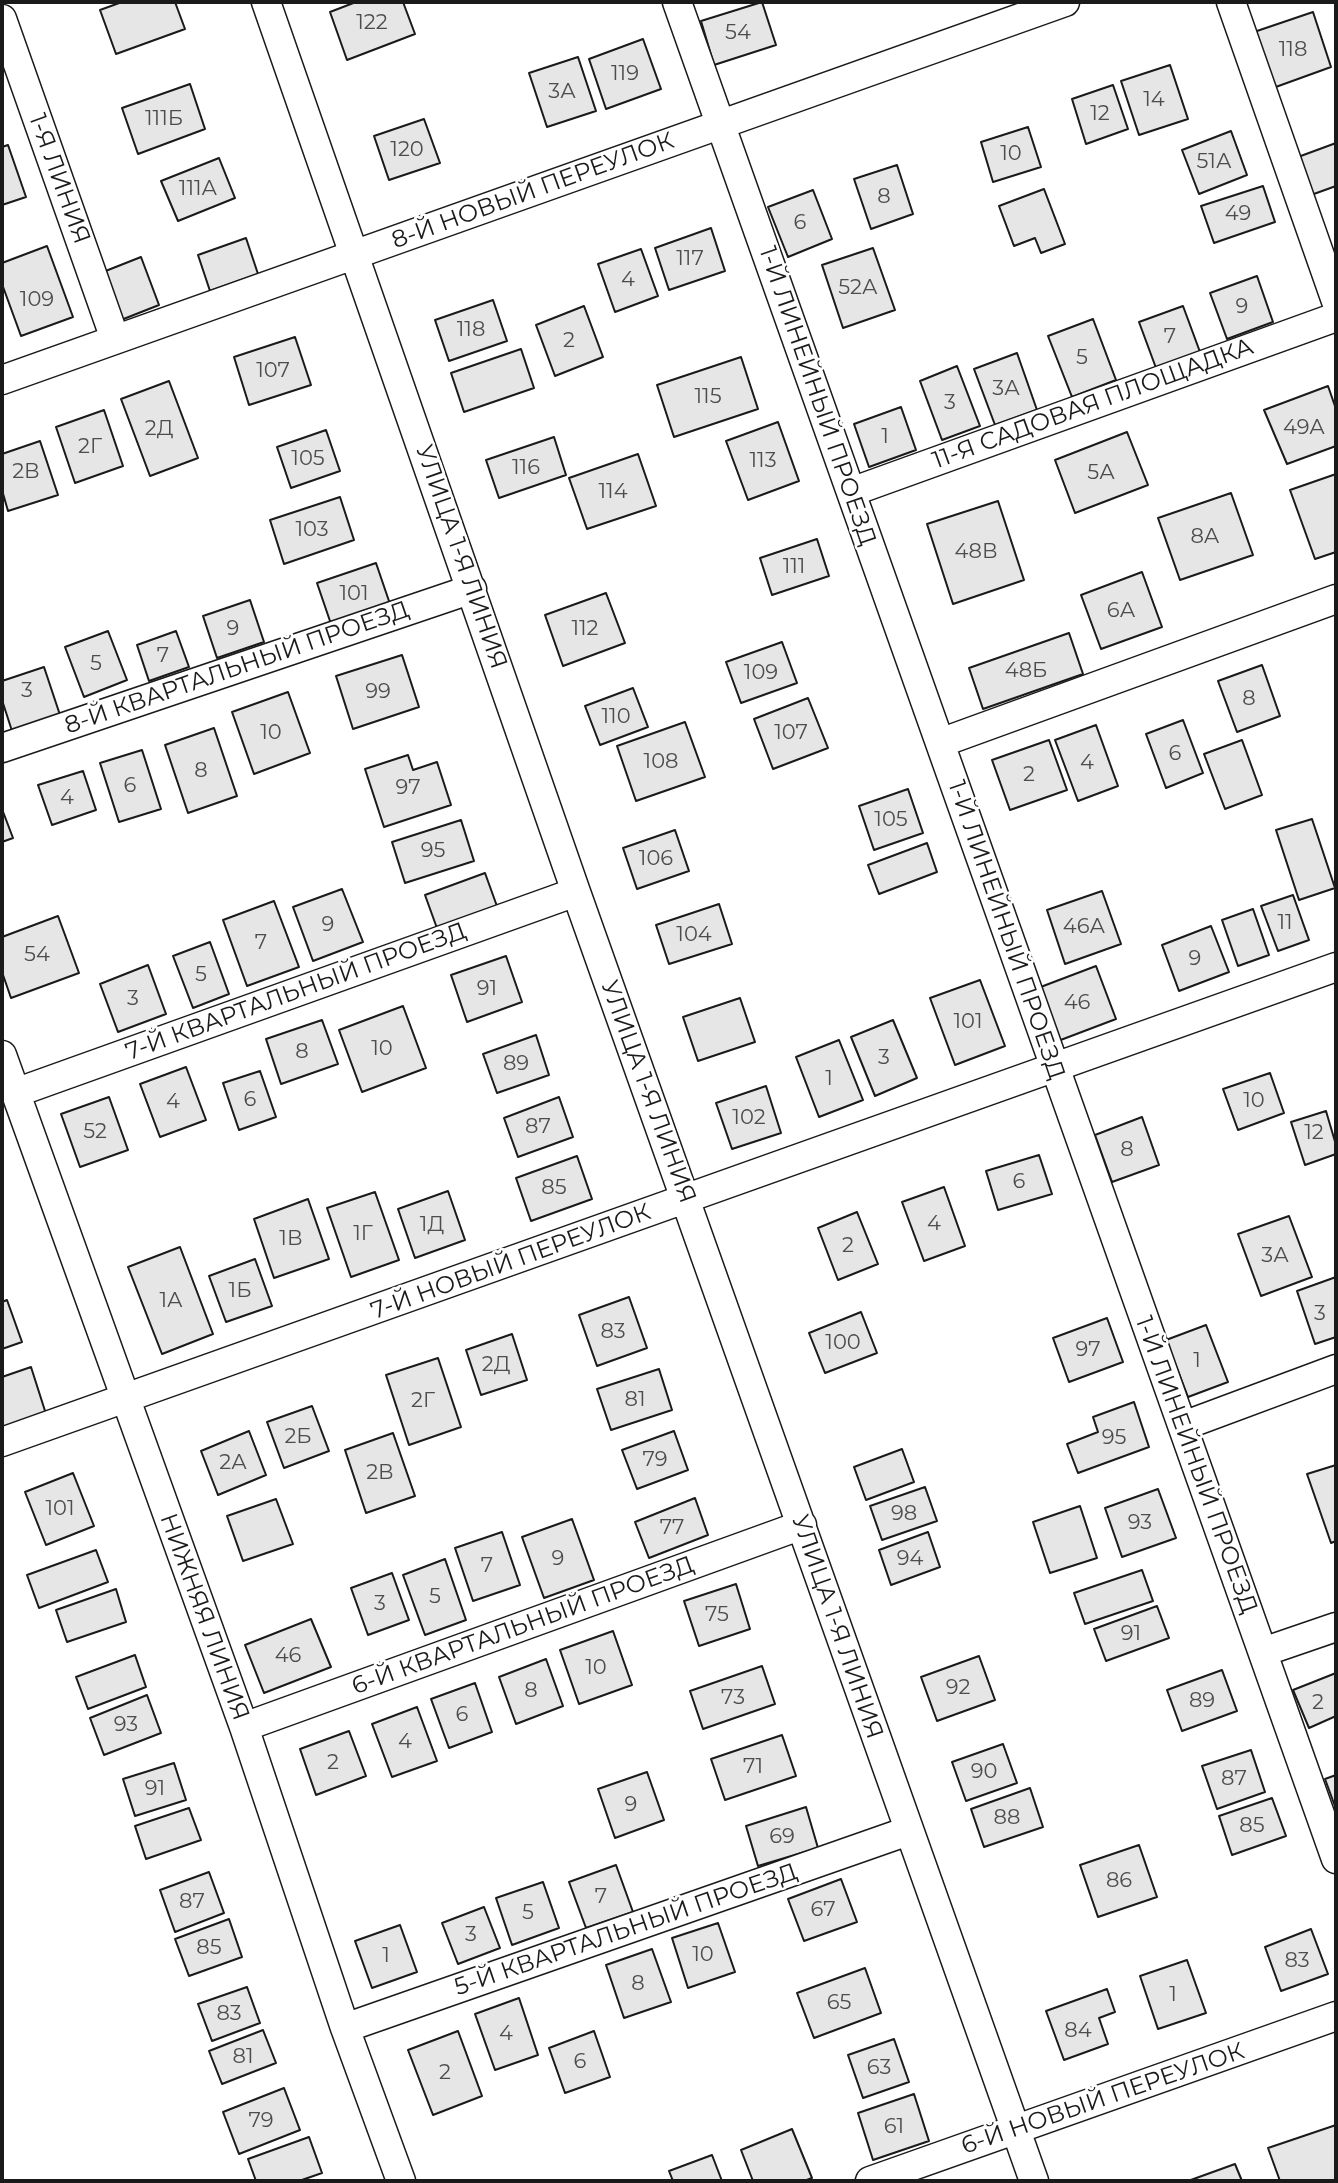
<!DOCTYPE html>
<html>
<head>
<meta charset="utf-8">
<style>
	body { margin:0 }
	#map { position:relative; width:1338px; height:2183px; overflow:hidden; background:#fff; font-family:Montserrat,sans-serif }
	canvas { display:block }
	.frame { position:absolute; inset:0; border:4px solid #1a1a1a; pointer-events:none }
</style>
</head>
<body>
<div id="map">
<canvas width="1338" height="2183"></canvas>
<div class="frame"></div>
</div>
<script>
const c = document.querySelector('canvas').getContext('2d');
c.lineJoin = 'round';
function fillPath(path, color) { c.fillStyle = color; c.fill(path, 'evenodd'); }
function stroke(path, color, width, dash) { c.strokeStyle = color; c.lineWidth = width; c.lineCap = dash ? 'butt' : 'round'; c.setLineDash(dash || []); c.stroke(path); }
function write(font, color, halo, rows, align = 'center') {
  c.font = font + ' Montserrat,sans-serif'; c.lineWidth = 5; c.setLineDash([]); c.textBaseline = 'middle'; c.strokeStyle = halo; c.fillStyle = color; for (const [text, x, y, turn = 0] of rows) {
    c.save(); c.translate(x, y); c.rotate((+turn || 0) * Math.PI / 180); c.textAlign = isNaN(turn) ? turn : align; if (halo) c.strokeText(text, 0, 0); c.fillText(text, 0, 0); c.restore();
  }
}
const building = new Path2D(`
	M122,2h53l10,27 -69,25 -16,-44z
	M356,2h47l12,32 -68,26 -17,-48z
	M762,2l14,43 -62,20 -13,-44z
	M1313,12l18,55 -58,21 -19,-56z
	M643,39l18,50 -55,20 -17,-50z
	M578,57l18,54 -49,16 -18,-54z
	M1170,65l18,54 -49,16 -18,-54z
	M190,84l15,45 -67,25 -16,-46z
	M1113,85l15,44 -42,15 -14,-45z
	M424,119l16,44 -51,17 -15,-44z
	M1028,127l13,40 -48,15 -12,-40z
	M1231,131l16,44 -48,19 -17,-44z
	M1336,143v43l-25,9 -13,-38z
	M8,145l18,52 -24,8v-58z
	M219,158l16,40 -57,23 -17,-40z
	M897,165l16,49 -42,15 -17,-50z
	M1263,186l12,36 -61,21 -13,-37z
	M1044,189l21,55 -24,9 -6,-15 -21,8 -15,-40z
	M813,190l19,49 -44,18 -20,-50z
	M711,228l14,43 -56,19 -14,-42z
	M246,238l12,36 -48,17 -12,-36z
	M47,246l26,71 -52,19 -19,-52v-21z
	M873,248l22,62 -52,18 -21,-63z
	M641,249l17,47 -43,16 -17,-48z
	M141,257l18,48 -38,15 -18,-48z
	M1257,276l16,46 -46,17 -17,-46z
	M493,300l14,41 -58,20 -14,-41z
	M584,306l19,51 -48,19 -19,-51z
	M1183,306l17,46 -44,16 -17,-46z
	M1093,319l23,61 -44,17 -24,-61z
	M295,337l16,48 -62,20 -15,-48z
	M521,349l13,39 -70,24 -13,-39z
	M1017,353l20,57 -42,15 -21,-56z
	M741,357l17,52 -84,28 -17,-52z
	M957,366l23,60 -38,14 -22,-59z
	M169,381l29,77 -48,18 -29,-77z
	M1328,386l8,23v37l-49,18 -23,-54z
	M901,407l15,43 -47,17 -15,-43z
	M104,410l19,56 -48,17 -19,-56z
	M778,422l21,59 -51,19 -22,-59z
	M326,430l14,41 -49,17 -14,-41z
	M1127,432l21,53 -73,28 -20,-53z
	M554,437l12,38 -67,23 -13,-38z
	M40,441l18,54 -50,16 -6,-21v-36z
	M638,454l18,52 -69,23 -18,-51z
	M1336,474v78l-21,7 -25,-69z
	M1231,493l22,62 -73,25 -22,-62z
	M340,497l14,43 -70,24 -14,-44z
	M998,501l26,79 -71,24 -26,-80z
	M817,539l12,37 -57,19 -12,-37z
	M376,563l14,41 -59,20 -14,-41z
	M1142,572l20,55 -61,22 -20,-54z
	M606,593l19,50 -62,23 -18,-51z
	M250,600l14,42 -47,16 -14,-42z
	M108,631l19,49 -43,17 -19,-50z
	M176,631l13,36 -40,14 -12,-36z
	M1069,633l14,41 -100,35 -14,-41z
	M782,642l15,41 -56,20 -15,-41z
	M402,655l17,52 -66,22 -17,-53z
	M1262,665l18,51 -43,16 -19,-51z
	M44,667l16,48 -48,16 -10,-31v-19z
	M633,688l15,39 -48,18 -15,-39z
	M288,692l22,61 -56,21 -22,-62z
	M808,698l20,50 -55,21 -19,-50z
	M1183,720l20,53 -37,15 -20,-54z
	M685,722l20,55 -69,24 -19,-55z
	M1096,725l22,61 -40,15 -23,-61z
	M214,728l23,68 -49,17 -23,-68z
	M1049,740l18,50 -57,20 -18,-50z
	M1242,740l20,55 -37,14 -21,-55z
	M142,750l19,59 -42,13 -19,-59z
	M408,755l5,15 24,-8 14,43 -67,22 -19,-58z
	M83,771l13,39 -44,15 -14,-40z
	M908,789l15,44 -49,17 -15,-44z
	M2,809l11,29 -11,4z
	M1312,819l23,69 -36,12 -23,-70z
	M461,820l13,41 -69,22 -13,-41z
	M675,830l14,41 -52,18 -14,-41z
	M927,843l10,29 -58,22 -11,-29z
	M485,873l13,36 -60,22 -13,-36z
	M342,889l21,53 -50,19 -20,-54z
	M1102,891l19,53 -56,20 -18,-54z
	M1293,895l16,45 -31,11 -17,-45z
	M274,901l25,66 -52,19 -24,-66z
	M719,904l13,40 -63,20 -13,-39z
	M1253,909l16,46 -31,11 -16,-46z
	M58,916l21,57 -68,25 -9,-26v-35z
	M1211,926l18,46 -50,19 -17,-46z
	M210,942l19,52 -36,14 -20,-52z
	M506,956l16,46 -55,20 -16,-47z
	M148,965l18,49 -48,18 -18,-48z
	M1096,966l20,53 -58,22 -20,-53z
	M980,980l25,66 -50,19 -25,-67z
	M740,998l15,44 -57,19 -15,-44z
	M403,1006l23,62 -64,24 -23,-62z
	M322,1020l16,44 -57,20 -15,-45z
	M893,1020l24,58 -42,18 -24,-59z
	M536,1035l13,40 -52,18 -14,-39z
	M839,1040l24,60 -44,17 -23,-60z
	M186,1067l20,53 -46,17 -20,-53z
	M260,1071l16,46 -37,13 -16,-47z
	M1270,1073l14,40 -46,17 -15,-41z
	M766,1086l15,47 -49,16 -16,-46z
	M109,1097l19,53 -48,17 -19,-53z
	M559,1097l14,40 -55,20 -14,-39z
	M1326,1111l10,34v9l-31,11 -14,-43z
	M1142,1117l17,48 -47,17 -17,-47z
	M1039,1155l13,39 -54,16 -12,-39z
	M577,1156l15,43 -61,22 -15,-43z
	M944,1187l21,59 -41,15 -22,-59z
	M448,1191l17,49 -50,18 -17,-49z
	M375,1192l24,68 -48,17 -24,-69z
	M308,1199l21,60 -55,19 -20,-59z
	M857,1212l21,52 -40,16 -20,-52z
	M1289,1216l23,61 -51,19 -23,-62z
	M180,1247l33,87 -51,20 -34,-87z
	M255,1259l17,47 -46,16 -17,-46z
	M1336,1277v60l-21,7 -18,-53z
	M629,1297l18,51 -50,18 -18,-51z
	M7,1300l15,42 -20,7v-47z
	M861,1312l16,41 -52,20 -16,-40z
	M1107,1318l16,44 -54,20 -16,-44z
	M1206,1325l22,57 -40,15 -22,-57z
	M512,1334l15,46 -46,15 -15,-45z
	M438,1358l23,69 -52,18 -23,-70z
	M31,1367l15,47 -44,15v-52z
	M659,1369l13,41 -61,20 -14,-41z
	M1134,1402l15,45 -71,26 -11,-29 31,-12 -5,-15z
	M312,1406l17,45 -45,17 -17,-46z
	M249,1431l17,44 -48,20 -17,-44z
	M674,1431l14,39 -51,19 -15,-39z
	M393,1433l22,63 -49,17 -21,-63z
	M902,1449l12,33 -48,18 -12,-33z
	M1336,1465v76l-5,2 -24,-69z
	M73,1473l21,53 -48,19 -21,-53z
	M925,1487l12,34 -55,19 -12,-34z
	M1158,1489l18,49 -54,19 -17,-49z
	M695,1498l13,37 -59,23 -14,-36z
	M276,1499l17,45 -50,17 -16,-45z
	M1080,1506l17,52 -47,15 -17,-51z
	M572,1519l22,61 -50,18 -22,-61z
	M502,1532l18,53 -47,16 -18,-53z
	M928,1532l12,35 -49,18 -12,-35z
	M96,1550l12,32 -69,26 -12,-33z
	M445,1559l21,61 -41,15 -22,-60z
	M1142,1570l11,31 -68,23 -11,-31z
	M392,1573l17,47 -41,15 -17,-47z
	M736,1584l14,45 -51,17 -15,-45z
	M116,1589l10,33 -59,20 -11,-32z
	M1157,1606l12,32 -63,23 -12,-32z
	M311,1619l20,48 -67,26 -19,-48z
	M613,1631l19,54 -53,19 -19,-54z
	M135,1655l11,32 -58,22 -12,-32z
	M979,1656l16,44 -58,21 -16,-44z
	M546,1659l17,47 -47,18 -17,-47z
	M762,1666l13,38 -72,25 -13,-38z
	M1222,1670l15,41 -55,20 -15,-41z
	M1336,1673v43l-27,12 -16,-38z
	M475,1683l17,49 -43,16 -18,-49z
	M147,1695l14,38 -57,22 -14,-37z
	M417,1707l20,54 -45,16 -20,-53z
	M349,1731l17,45 -50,19 -16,-46z
	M782,1735l14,41 -71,24 -14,-41z
	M1003,1744l14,39 -51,18 -14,-39z
	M1251,1750l14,42 -48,17 -15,-43z
	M174,1763l12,37 -51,16 -12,-37z
	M647,1772l17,48 -49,18 -17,-49z
	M1336,1775v34l-11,-30z
	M1030,1788l13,39 -59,20 -13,-38z
	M1272,1798l14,38 -54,19 -13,-39z
	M806,1807l12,41 -60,18 -12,-40z
	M189,1808l12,32 -55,19 -11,-33z
	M1139,1845l18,52 -59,20 -18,-52z
	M616,1865l17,47 -47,16 -17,-46z
	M209,1872l15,41 -49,19 -15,-42z
	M841,1879l16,43 -53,19 -16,-42z
	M543,1882l16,46 -47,17 -16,-47z
	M484,1907l16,41 -42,16 -16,-41z
	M229,1919l13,38 -53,19 -14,-37z
	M718,1923l17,49 -47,16 -16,-50z
	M400,1925l17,47 -45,16 -17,-47z
	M1311,1929l17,45 -47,17 -16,-44z
	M652,1949l19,53 -47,16 -18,-53z
	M1187,1960l19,53 -48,16 -18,-53z
	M865,1968l16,45 -67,25 -17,-45z
	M247,1987l13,36 -48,18 -14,-37z
	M1107,1989l8,23 -16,6 9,26 -44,16 -18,-49z
	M519,1998l19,57 -43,15 -20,-56z
	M263,2030l13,33 -54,21 -13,-33z
	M458,2031l24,65 -49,19 -25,-65z
	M594,2031l16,46 -45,16 -16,-45z
	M894,2039l15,43 -46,16 -15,-43z
	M284,2088l16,42 -61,24 -16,-42z
	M914,2094l15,47 -56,19 -15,-47z
	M1336,2125v56h-56l-12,-33z
	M792,2129l20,49 -8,3h-51l-12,-31z
	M309,2137l13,36 -23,8h-43l-8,-22z
	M712,2155l10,26h-49l-4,-10z
	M1235,2164l7,17h-54z`);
fillPath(building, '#e6e6e6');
stroke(building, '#1a1a1a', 2);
const minor = new Path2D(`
	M266,2l310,890 458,1289
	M677,2l659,1857
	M1231,2l105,299
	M2,19l113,320
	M2,380l1063,-378
	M851,492l485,-175
	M940,743l396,-144
	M2,748l470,-159
	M2,1055l242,672 101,301 56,153
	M15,1093l561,-201
	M1183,1426l153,-57
	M2,1442l1334,-475
	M1263,1652l73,-25
	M244,1727l558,-202
	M345,2028l563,-197
	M870,2181l466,-165`);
stroke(minor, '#1a1a1a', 31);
stroke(minor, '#fff', 28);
write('21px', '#4d4d4d', null, [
	["122",372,23],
	["54",738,33],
	["118",1293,50],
	["119",625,74],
	["3А",562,92],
	["14",1154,100],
	["12",1100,114],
	["111Б",164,119],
	["120",407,150],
	["10",1011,154],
	["51А",1214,162],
	["111А",198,189],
	["8",884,197],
	["49",1238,214],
	["6",800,223],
	["117",690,259],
	["4",628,280],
	["52А",858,288],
	["109",37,300],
	["9",1242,307],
	["118",471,330],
	["7",1170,337],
	["2",569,341],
	["5",1082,358],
	["107",273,371],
	["3А",1006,389],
	["115",708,397],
	["3",950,403],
	["49А",1304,428],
	["2Д",159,429],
	["1",885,437],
	["2Г",90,447],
	["105",308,459],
	["113",763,461],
	["116",526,468],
	["2В",26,472],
	["5А",1101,473],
	["114",613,492],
	["103",312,530],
	["8А",1205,537],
	["48В",976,552],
	["111",794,567],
	["101",354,594],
	["6А",1121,611],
	["9",233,629],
	["112",585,629],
	["7",163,656],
	["5",96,664],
	["48Б",1026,671],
	["109",761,673],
	["3",27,691],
	["99",378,692],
	["8",1249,699],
	["110",616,717],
	["10",271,733],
	["107",791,733],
	["6",1175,754],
	["108",661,762],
	["4",1087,763],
	["8",201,771],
	["2",1029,775],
	["6",130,786],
	["97",408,788],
	["4",67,798],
	["105",891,820],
	["95",433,851],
	["106",656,859],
	["11",1285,923],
	["9",328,925],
	["46А",1084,927],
	["104",694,935],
	["7",261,943],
	["54",37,955],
	["9",1195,959],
	["5",201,975],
	["91",487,989],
	["3",133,999],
	["46",1077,1003],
	["101",968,1022],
	["10",382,1049],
	["8",302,1052],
	["3",884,1058],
	["89",516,1064],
	["1",829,1079],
	["6",250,1100],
	["10",1254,1101],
	["4",173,1102],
	["102",749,1118],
	["87",538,1127],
	["52",95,1132],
	["12",1314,1133],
	["8",1127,1150],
	["6",1019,1182],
	["85",554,1188],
	["4",934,1224],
	["1Д",432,1225],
	["1Г",363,1234],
	["1В",291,1239],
	["2",848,1246],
	["3А",1275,1256],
	["1Б",240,1291],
	["1А",171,1301],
	["3",1320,1314],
	["83",613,1332],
	["100",843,1343],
	["97",1088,1350],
	["1",1197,1361],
	["2Д",496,1365],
	["81",635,1400],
	["2Г",423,1401],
	["2Б",298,1437],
	["95",1114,1438],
	["79",655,1460],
	["2А",233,1463],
	["2В",380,1473],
	["101",60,1509],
	["98",904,1514],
	["93",1140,1523],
	["77",672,1528],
	["9",558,1559],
	["94",910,1559],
	["7",487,1566],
	["5",435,1597],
	["3",380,1604],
	["75",717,1615],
	["91",1131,1634],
	["46",288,1656],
	["10",596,1668],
	["92",958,1688],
	["8",531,1691],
	["73",733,1698],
	["89",1202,1701],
	["2",1318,1703],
	["6",462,1715],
	["93",126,1725],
	["4",405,1742],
	["2",333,1763],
	["71",753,1767],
	["90",984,1772],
	["87",1234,1779],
	["91",155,1789],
	["9",631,1805],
	["88",1007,1818],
	["85",1252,1826],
	["69",782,1837],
	["86",1119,1881],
	["7",601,1897],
	["87",192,1902],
	["67",823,1910],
	["5",528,1913],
	["3",471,1935],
	["85",209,1948],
	["10",703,1955],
	["1",386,1956],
	["83",1297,1961],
	["8",638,1984],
	["1",1173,1995],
	["65",839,2003],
	["83",229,2014],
	["84",1078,2031],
	["4",506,2034],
	["81",243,2057],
	["6",580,2062],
	["63",879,2068],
	["2",445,2073],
	["79",261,2121],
	["61",894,2127]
]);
write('24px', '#1a1a1a', '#fff', [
	["1-Я ЛИНИЯ",59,179,70],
	["8-Й НОВЫЙ ПЕРЕУЛОК",533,191,-20],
	["1-Й ЛИНЕЙНЫЙ ПРОЕЗД",817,396,71],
	["11-Я САДОВАЯ ПЛОЩАДКА",1093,404,-20],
	["УЛИЦА 1-Я ЛИНИЯ",461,557,71],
	["8-Й КВАРТАЛЬНЫЙ ПРОЕЗД",237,668,-19],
	["1-Й ЛИНЕЙНЫЙ ПРОЕЗД",1006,930,71],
	["7-Й КВАРТАЛЬНЫЙ ПРОЕЗД",296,992,-20],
	["УЛИЦА 1-Я ЛИНИЯ",648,1092,70],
	["7-Й НОВЫЙ ПЕРЕУЛОК",511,1262,-20],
	["1-Й ЛИНЕЙНЫЙ ПРОЕЗД",1196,1465,70],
	["НИЖНЯЯ ЛИНИЯ",204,1617,70],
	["6-Й КВАРТАЛЬНЫЙ ПРОЕЗД",523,1626,-20],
	["УЛИЦА 1-Я ЛИНИЯ",837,1627,71],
	["5-Й КВАРТАЛЬНЫЙ ПРОЕЗД",626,1930,-19],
	["6-Й НОВЫЙ ПЕРЕУЛОК",1103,2099,-19]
]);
</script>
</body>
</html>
